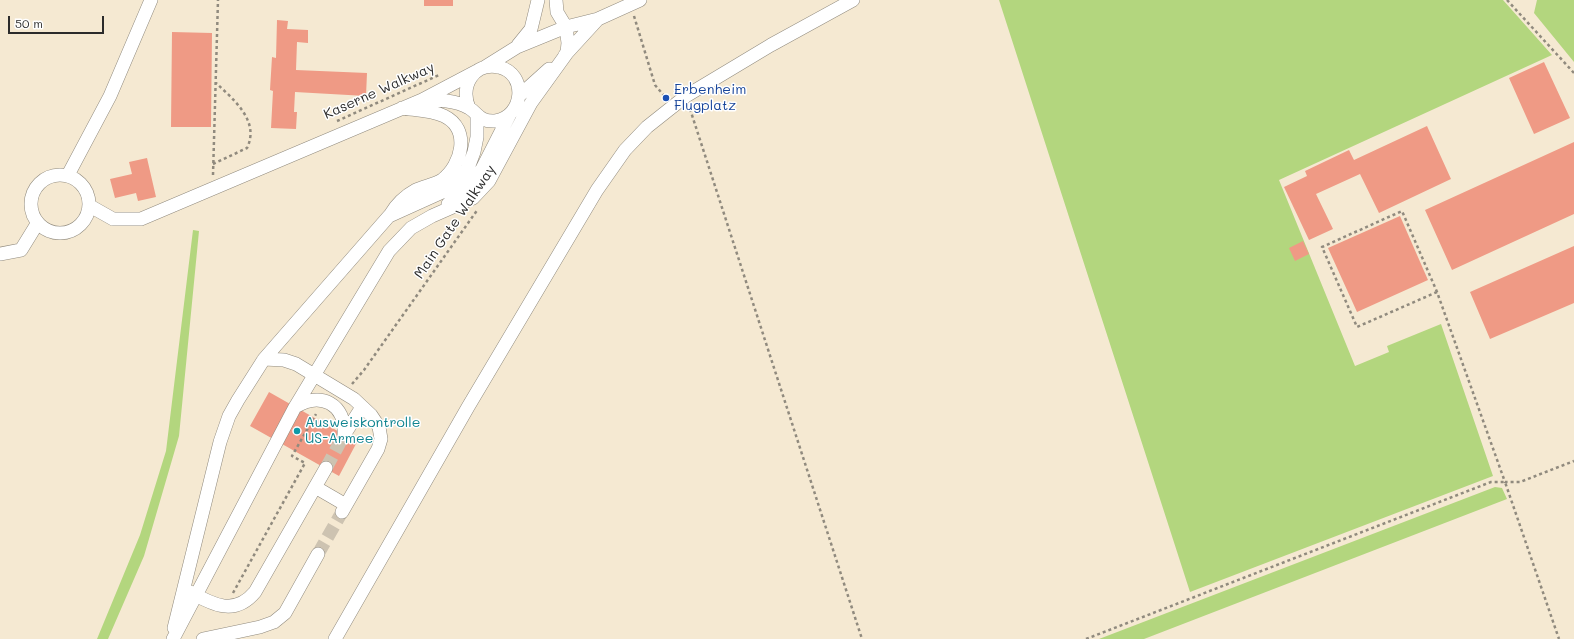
<!DOCTYPE html>
<html>
<head>
<meta charset="utf-8">
<style>
	body { margin:0 }
	#map { position:relative; width:1574px; height:639px; overflow:hidden; background:#f5e9d2; font-family:Mali,sans-serif }
	canvas { display:block }
	.scale { position:absolute; left:8px; top:16px; width:96px; height:18px; box-sizing:border-box; border:2px solid #2b2b2b; border-top:0; padding-left:5px; font-size:12px; line-height:14px; white-space:nowrap; color:#2b2b2b; -webkit-text-stroke:3px #fff; paint-order:stroke }
</style>
</head>
<body>
<div id="map">
<canvas width="1574" height="639"></canvas>
<div class="scale">50 m</div>
</div>
<script>
const c = document.querySelector('canvas').getContext('2d');
c.lineJoin = 'round';
function fillPath(path, color) { c.fillStyle = color; c.fill(path, 'evenodd'); }
function stroke(path, color, width, dash) { c.strokeStyle = color; c.lineWidth = width; c.lineCap = dash ? 'butt' : 'round'; c.setLineDash(dash || []); c.stroke(path); }
function write(font, color, halo, rows, align = 'center') {
  c.font = font + ' Mali,sans-serif'; c.lineWidth = 3; c.setLineDash([]); c.textBaseline = 'middle'; c.strokeStyle = halo; c.fillStyle = color; for (const [text, x, y, turn = 0] of rows) {
    c.save(); c.translate(x, y); c.rotate((+turn || 0) * Math.PI / 180); c.textAlign = isNaN(turn) ? turn : align; if (halo) c.strokeText(text, 0, 0); c.fillText(text, 0, 0); c.restore();
  }
}
fillPath(new Path2D(`
	M999,0h504l49,55 -273,125 76,186 34,-14 -2,-6 54,-22 52,152 -303,116z
	M1537,0h37v62l-40,-49z
	M193,230l6,1 -20,205 -35,120 -36,83h-11l43,-104 26,-84z
	M1495,487l7,1 5,11 -363,140h-45z`), '#b3d67e');
fillPath(new Path2D(`
	M424,0h29v6h-29z
	M277,20l11,1 -1,8 21,1v13l-11,-1 -1,28 71,3 -1,23 -71,-4 -1,20h3l-1,17 -25,-1 2,-37 -3,-1 2,-33 4,1z
	M172,32l40,1 -1,94h-40z
	M1544,62l26,56 -36,16 -25,-56z
	M1427,126l24,53 -72,34 -19,-39 -44,20 17,35 -24,11 -25,-53 23,-11 -2,-5 44,-21 5,10z
	M1574,142v72l-122,56 -27,-60z
	M147,158l9,39 -18,4 -2,-8 -21,5 -5,-19 22,-5 -3,-12z
	M1400,216l28,64 -71,32 -29,-64z
	M1303,241l6,13 -14,7 -6,-13z
	M1574,246v57l-84,36 -20,-47z
	M269,392l88,50 -18,34 -89,-50z`), '#ef9a85');
stroke(new Path2D(`
	M326,468l18,-33
	M318,554l24,-42`), '#cdc3b1', 13, [13, 6]);
const minor = new Path2D(`
	M518,45l13,-16 7,-29
	M565,55l33,-36
	M485,67l32,-20 49,-20 32,-8 42,-19
	M519,96l30,-27
	M424,100c14,0 32,0 45,8 9,5 10,14 26,13 29,-4 33,-47 4,-54 -26,-5 -39,19 -30,41
	M31 204a29 29 0 1 1 58 0a29 29 0 1 1-58 0Z
	M68,175l42,-79 41,-96
	M448,204l20,-17 14,-18 28,-55
	M90,206l23,13h28l281,-119 55,-29
	M390,215c6,-10 15,-19 26,-25 8,-4 18,-5 26,-10 20,-15 29,-51 2,-64 -13,-6 -29,-6 -42,-8
	M0,254l21,-4 16,-26
	M264,359l20,1 12,4 58,35 17,16 8,12 2,12 -3,10 -36,63
	M295,407c26,-16 51,-3 49,28
	M344,435l18,-28
	M315,487l31,18
	M190,592c23,13 45,24 65,0l71,-124
	M174,628l46,-186 9,-26 9,-16 26,-41 125,-143 62,-28 9,-8 8,-12 6,-16 3,-15v-21
	M173,639l122,-232 94,-156 22,-23 21,-12 41,-18 16,-17 42,-78 36,-50 1,-10 -2,-16 -9,-15 -1,-12
	M203,639l57,-12 14,-5 11,-9 33,-59
	M335,639l133,-232 129,-217 28,-40 22,-23 39,-31 85,-51 82,-45`);
stroke(minor, '#908a7e', 14);
stroke(new Path2D(`
	M1507,0l67,73
	M634,16l21,69 11,13
	M690,109l172,530
	M337,121l102,-46
	M213,164l34,-16c13,-27 -13,-48 -31,-65
	M213,175l5,-175
	M1437,292l-80,35 -35,-80 80,-36 35,81 68,190h15l54,-21
	M352,384l12,-14 114,-161
	M233,593l72,-130 -13,-7 24,-42
	M1086,639l405,-157h14l54,157`), '#908a7e', 2.5, [3, 3]);
stroke(minor, '#fff', 13);
for (const [x, y, r, color] of [
	[666,98,4,"#1a4fb4"],
	[297,431,4,"#0f9aa8"]
]) { const dot = new Path2D(); dot.arc(x, y, r, 0, 2 * Math.PI); c.fillStyle = color; c.fill(dot); stroke(dot, '#fff', 1.5); }
write('14px', '#164399', '#fff', [
	["Erbenheim",674,90],
	["Flugplatz",674,106]
], 'left');
write('14px', '#2b2b2b', '#fff', [
	["Kaserne Walkway",379,91,-24],
	["Main Gate Walkway",455,222,-56]
]);
write('14px', '#0d838f', '#fff', [
	["Ausweiskontrolle",305,423],
	["US-Armee",305,439]
], 'left');
</script>
</body>
</html>
